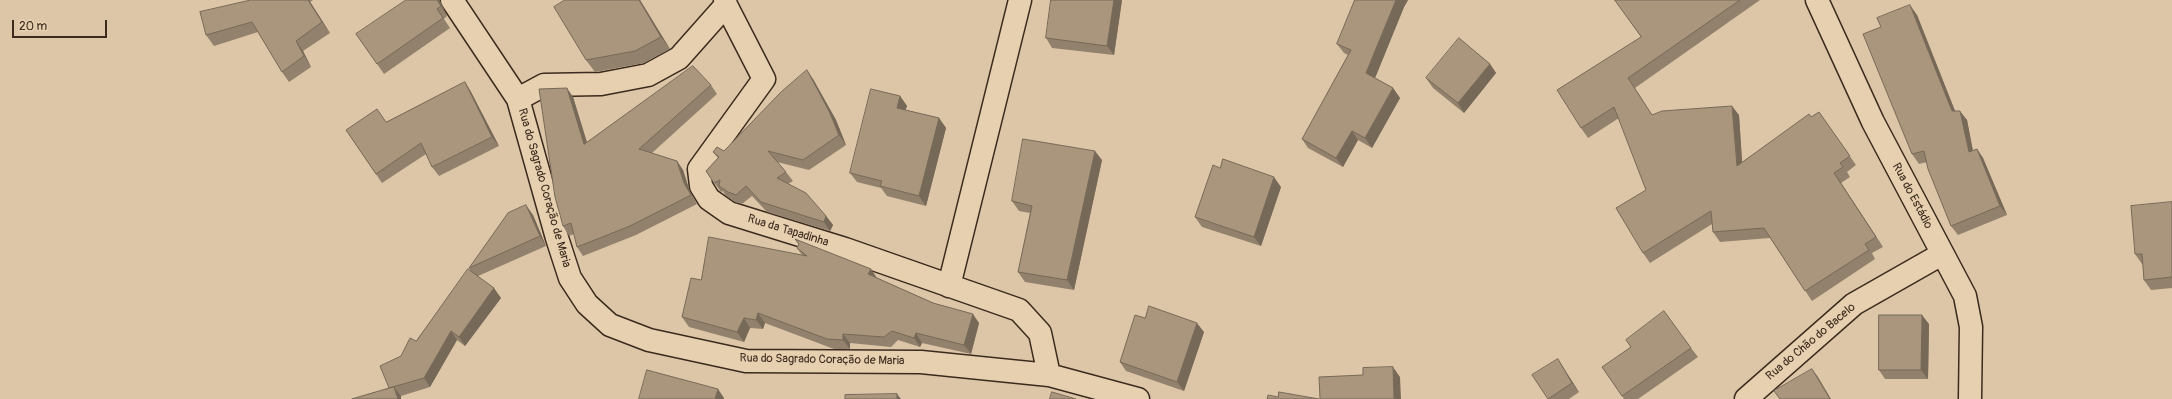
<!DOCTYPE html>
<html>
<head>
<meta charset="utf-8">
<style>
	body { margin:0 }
	#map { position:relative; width:2172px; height:399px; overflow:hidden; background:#ddc6a7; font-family:Pangolin,sans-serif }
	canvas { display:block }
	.scale { position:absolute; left:12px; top:20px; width:95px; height:18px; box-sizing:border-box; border:2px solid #3b2a1e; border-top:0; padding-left:5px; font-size:12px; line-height:14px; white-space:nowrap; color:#3b2a1e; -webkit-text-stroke:3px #e7d0b0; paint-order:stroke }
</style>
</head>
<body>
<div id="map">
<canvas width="2172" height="399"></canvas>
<div class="scale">20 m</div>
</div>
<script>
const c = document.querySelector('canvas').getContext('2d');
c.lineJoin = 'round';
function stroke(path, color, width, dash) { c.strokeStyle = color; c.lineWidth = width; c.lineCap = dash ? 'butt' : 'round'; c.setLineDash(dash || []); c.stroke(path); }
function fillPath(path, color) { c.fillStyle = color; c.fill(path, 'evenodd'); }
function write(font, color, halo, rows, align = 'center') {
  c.font = font + ' Pangolin,sans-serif'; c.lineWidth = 3; c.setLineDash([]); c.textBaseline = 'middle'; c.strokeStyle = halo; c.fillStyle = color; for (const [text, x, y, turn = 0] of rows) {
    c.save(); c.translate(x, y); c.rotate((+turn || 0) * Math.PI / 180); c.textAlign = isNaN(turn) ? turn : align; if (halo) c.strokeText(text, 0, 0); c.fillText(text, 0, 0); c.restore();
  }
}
const minor = new Path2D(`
	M452,0l66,99 39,139 13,40 17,26 23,21 39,15 97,21 175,1 128,13 89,24
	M725,0l1,5 38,74 -65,90 2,17 8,13 20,14 116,36 174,61 21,23 9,42
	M1817,0l56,122 92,174 6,31 -1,72
	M518,99l26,-14 57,-1 47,-9 31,-17 47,-53
	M949,286l71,-286
	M1746,399l108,-95 88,-50`);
stroke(minor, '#3b2a1e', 25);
stroke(minor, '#e7d0b0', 22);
fillPath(new Path2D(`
	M251,0h62l-3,2 20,31 -27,18 8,16 -22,15 -7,-10 -24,-40 -44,14 -8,-11z
	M640,0l30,49 -26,14 -49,9 -9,-12z
	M1122,0l-8,55 -62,-7 -6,-10z
	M1355,0h53l-4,7 -29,71 18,10 7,10 -28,50 -14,-8 -15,27 -35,-19 -6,-9 46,-84 -4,-2 -7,-9z
	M1615,0h145l-125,88 17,27h87l3,47 77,-50 37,53 -9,7 3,5 -9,6 42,64 -11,6 3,6 -63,42 -42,-63 -50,4 -7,-10 -1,-8 -62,39 -7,-10 3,-63 -27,-72 -31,20 -7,-10 60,-91z
	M440,1l7,15 -3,3 6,9 -66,46 -28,-40z
	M1917,15l38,96 12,9 6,31 4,-2 6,9 24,57 -49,20 -7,-9 -24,-64 -8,2 -7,-10z
	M1490,64l6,9 -32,40 -31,-25 -7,-10z
	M813,79l23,41 10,25 -37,25 -32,-8 9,10 7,9 -5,3 38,32 7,9 -3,6 -63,-19 -15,-16 -10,8 -7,-2 -10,-7 -2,-4 -2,1 -15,-21 12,-13 -5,-6 11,-1z
	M465,82l6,10 28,54 -60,30 -7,-9 -6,-13 -44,29 -36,-53 40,-8z
	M711,85l6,9 -65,59 25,8 6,9 7,22 7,12 -61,31 -53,21 -6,-9 -3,-13 -5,2 -6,-10 10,-129 14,45z
	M900,96l7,10 -2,4 34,8 7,10 -20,78 -39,-10 -6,-8 -24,-6 -7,-9z
	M1102,160l-28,130 -49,-8 -7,-10 12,-59 -11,-2 -7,-10z
	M1281,187l-20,59 -59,-19 -7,-10z
	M2172,202v86l-21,2 -7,-10 -1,-16h-1l-7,-10z
	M533,215l13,31 -68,30 23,22 -36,48 -8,-6 -27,47 -29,9v3h-49l37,-11 27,-47 54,-71 -1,-2z
	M795,239l82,39 102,45 -8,31 -49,-11 -2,4 -22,-7 -7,7 -41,-4v6h-16l-69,-26 -2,6 -13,-1 -6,14 -55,-15 -7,-10 120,-62 -5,-7 2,-3z
	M1145,318l59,14 -20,59 -58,-20 -6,-9z
	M1929,324l-1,55h-43l-6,-9z
	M1691,348l7,9 -60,42h-14l-22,-32z
	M1558,359l21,33 -10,7h-21z`), '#92816c');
fillPath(new Path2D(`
	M308,0h1l21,33 -8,-11z
	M437,0h3v1l7,15 -6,-10z
	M639,0h1l30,49 -9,-12z
	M1114,0h8l-8,55 -7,-9z
	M1396,0h12l-4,7 -31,76 -7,-10z
	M1910,5l7,10 42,106 -7,-10z
	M296,41l7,10 8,16 -7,-11z
	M1490,64l6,9 -32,40 -6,-10z
	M807,70l6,9 23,41 10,25 -7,-10z
	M465,82l6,10 28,54 -7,-9z
	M567,88l6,9 17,56 -6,-9z
	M1393,88l7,10 -28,50 -7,-10z
	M900,96l7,10 -4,11 -6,-9z
	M1732,106l7,9 4,61 -6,-10z
	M1960,111l7,9 8,42 -6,-10z
	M939,118l7,10 -20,78 -7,-10z
	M1352,131l6,9 -15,27 -7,-9z
	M1977,149l6,9 24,57 -7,-9z
	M1095,151l7,9 -28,130 -7,-10z
	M677,161l6,9 7,22 7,12 -13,-21z
	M1834,173l7,10 42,64 -7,-10z
	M1274,177l7,10 -20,59 -7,-9z
	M526,205l7,10 13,31 -6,-10z
	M826,216l7,9 -3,6 -6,-9z
	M871,269l6,9 -9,-4z
	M494,288l7,10 -36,48 -6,-9z
	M758,313l7,10 -2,6 -7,-9z
	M973,314l6,9 -8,31 -7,-9z
	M1922,315l7,9 -1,55 -7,-9z
	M744,318l6,10 -6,14 -7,-10z
	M1197,323l7,9 -20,59 -7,-9z
	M451,331l6,9 -27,47 -6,-9z
	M916,333l6,10 -2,4 -6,-9z
	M843,334l7,9v6l-7,-9z
	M1558,359l6,10 15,23 -7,-9z
	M1393,367l7,10 1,22h-7z
	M1812,369l6,8 13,22h-1z
	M394,387l7,9v3h-3z
	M718,389l6,9v1h-9z
	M897,394l4,5h-4z`), '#776958');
const building = new Path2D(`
	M251,0h57l14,22 -26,19 8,15 -22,16 -30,-50 -46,13 -6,-23z
	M406,0h31l4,6 -4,3 6,9 -66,46 -21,-30z
	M565,0h74l22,37 -26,14 -49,9 -32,-53z
	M1051,0h63l-7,46 -61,-8z
	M1355,0h41l-30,73 27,15 -28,50 -13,-7 -16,27 -34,-19 49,-89 -14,-6z
	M1615,0h125l-112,78 24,37 10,-4 70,-5 5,60 72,-52 2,3 8,-5 31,44 -10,7 3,4 -9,6 42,64 -11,7 4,6 -64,41 -41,-63 -51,4 -2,-21 -68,42 -27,-45 30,-18 -32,-83 -33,21 -24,-38 84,-53z
	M1910,5l42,106h8l9,41 8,-3 23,57 -49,20 -23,-57 -4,-18 -12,3 -49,-120 18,-7 -4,-9z
	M1459,38l31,26 -32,39 -32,-25z
	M693,66l18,19 -72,64 38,12 7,22 7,12 -61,31 -53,21 -6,-24 -8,3 -8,-29 -16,-108 28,-1 17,56z
	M807,70l22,41 10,24 -36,25 -35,-9 18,21 -9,6 29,15 20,23 -2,6 -63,-20 -15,-16 -10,9 -8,-3 -9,-6 1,-6 -6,3 -8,-12 13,-14 -6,-5 4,-5 7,4 57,-59z
	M465,82l27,55 -60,30 -11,-24 -45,31 -30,-44 31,-21 9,13z
	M871,89l29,7 -3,12 42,10 -20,78 -39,-10 2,-5 -32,-8z
	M1023,139l72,12 -28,129 -49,-8 14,-66 -20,-5z
	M1223,159l51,18 -20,60 -59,-20 18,-52 7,3z
	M2172,202v75l-28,3 -2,-26h-7l-4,-48z
	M526,205l14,31 -71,32 39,-55z
	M709,237l98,19 -10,-8 2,-4 -4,-5 76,30 -3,5 65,29 40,11 -9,31 -48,-12 -2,5 -22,-7 -8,6 -41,-3v6l-16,-1 -69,-26 -2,7 -12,-2 -7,14 -55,-15 9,-39 10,2z
	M468,269l26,19 -35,49 -8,-6 -27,47 -35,10 -9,-22 21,-10 9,-18 6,3z
	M1149,306l48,17 -20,59 -57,-20 15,-47 10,3z
	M1664,311l27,37 -69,48 -20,-29 29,-20 -5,-7z
	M1879,315h43l-1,55h-42z
	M1558,359l14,24 -24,16 -16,-24z
	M1393,367l1,32h-74l-1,-22 44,-2v-7z
	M1812,369l18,30h-50l-6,-8z
	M647,370l71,19 -3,10h-76z
	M394,387l4,12h-46z
	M1052,392l24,7h-26z
	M1279,392l40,7h-52l1,-4 10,2z
	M897,394v5h-52v-4z`);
fillPath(building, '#aa967d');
stroke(building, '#776958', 1);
write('12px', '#3b2a1e', '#e7d0b0', [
	["Rua do Sagrado Coração de Maria",544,188,74],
	["Rua do Estádio",1912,196,62],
	["Rua da Tapadinha",788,231,17],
	["Rua do Chão do Bacelo",1811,342,-40],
	["Rua do Sagrado Coração de Maria",822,360,1]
]);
</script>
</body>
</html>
